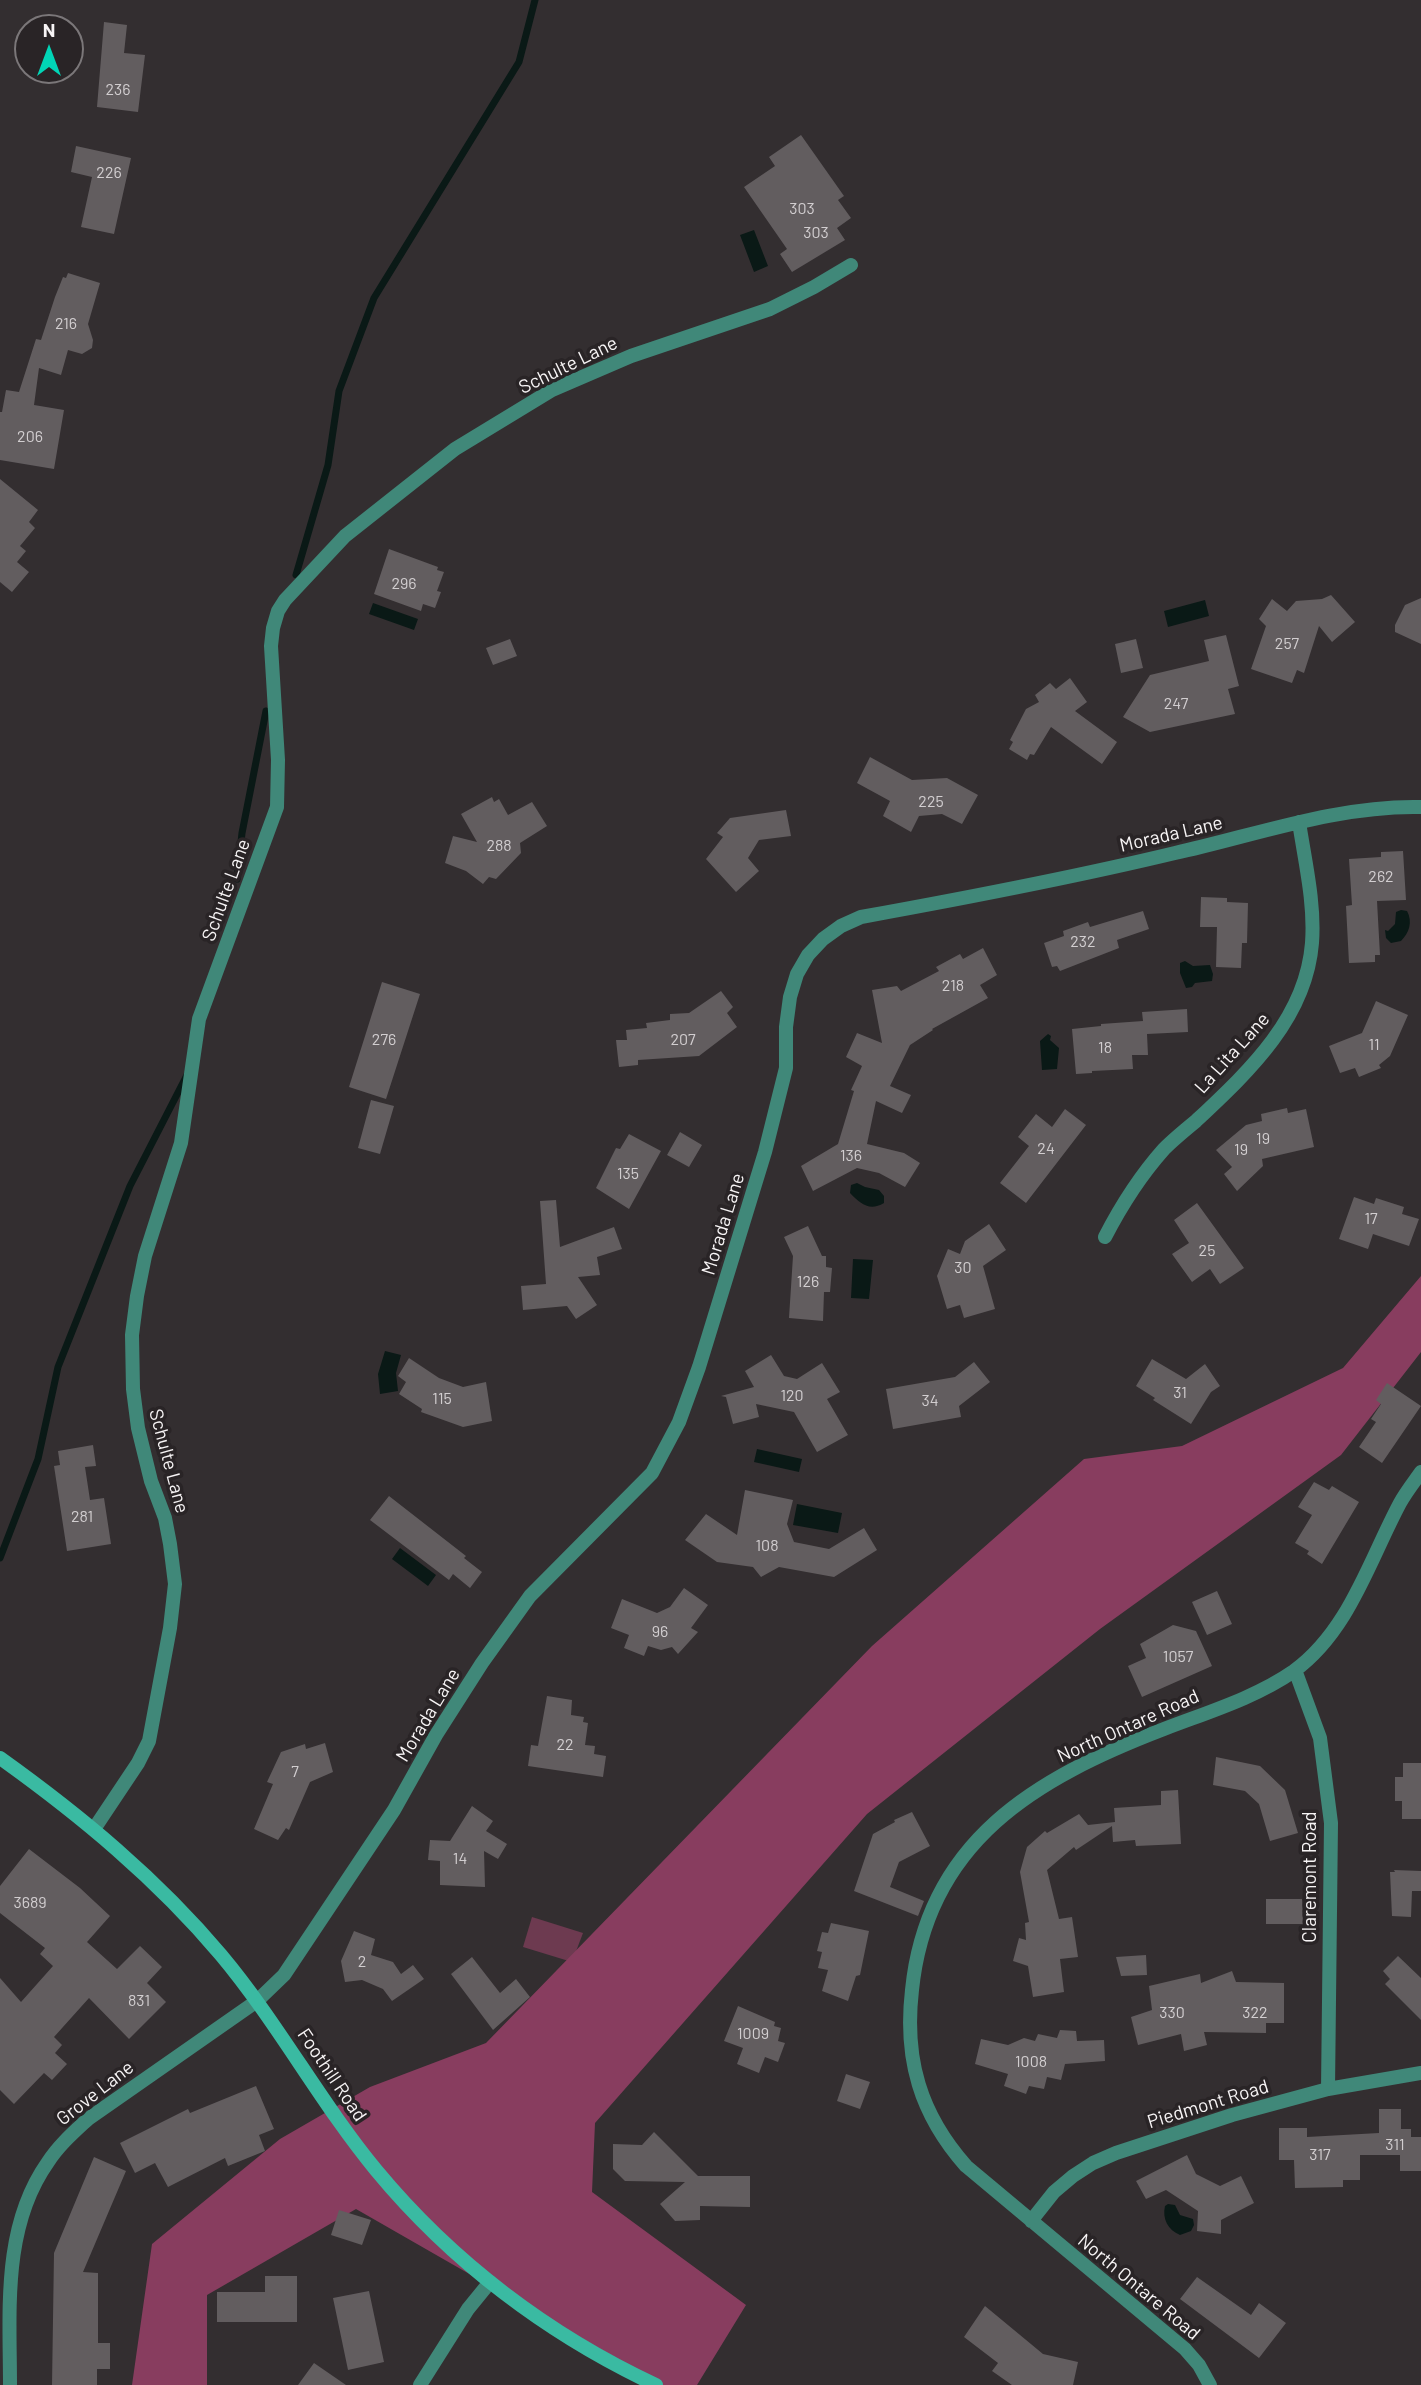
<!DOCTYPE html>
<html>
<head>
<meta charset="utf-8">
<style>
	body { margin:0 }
	#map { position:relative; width:1421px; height:2385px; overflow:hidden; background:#332e30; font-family:Barlow,sans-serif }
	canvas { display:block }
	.north { position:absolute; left:14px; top:14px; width:70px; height:70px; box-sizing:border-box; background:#292426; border:2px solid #7b7779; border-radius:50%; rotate:0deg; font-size:19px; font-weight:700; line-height:28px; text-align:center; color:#f7f4f5 }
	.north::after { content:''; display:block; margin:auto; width:24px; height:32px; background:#01d5b6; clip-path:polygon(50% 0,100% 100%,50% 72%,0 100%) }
</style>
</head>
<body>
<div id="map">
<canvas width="1421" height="2385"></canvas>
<div class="north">N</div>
</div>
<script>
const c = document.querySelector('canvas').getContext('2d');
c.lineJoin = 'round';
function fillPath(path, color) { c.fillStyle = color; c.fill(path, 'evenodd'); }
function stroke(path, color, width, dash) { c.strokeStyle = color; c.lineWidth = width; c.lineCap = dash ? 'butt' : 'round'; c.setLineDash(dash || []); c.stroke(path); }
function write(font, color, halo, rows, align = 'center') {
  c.font = font + ' Barlow,sans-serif'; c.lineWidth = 7; c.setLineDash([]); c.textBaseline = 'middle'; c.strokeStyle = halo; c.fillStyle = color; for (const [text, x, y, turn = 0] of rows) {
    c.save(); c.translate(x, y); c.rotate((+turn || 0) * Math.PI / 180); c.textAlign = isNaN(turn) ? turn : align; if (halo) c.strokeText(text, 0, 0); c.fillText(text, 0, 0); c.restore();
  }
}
fillPath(new Path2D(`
	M532,1917l51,16 -11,29 -49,-15z`), '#6d3a50');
fillPath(new Path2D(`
	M1421,1276v76l-80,103 -241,174 -233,185 -272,309 -3,69 154,113 -49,80h-34l-307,-176 -149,86v90h-75l20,-141 128,-105 90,-52 116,-44 386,-397 212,-187 98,-13 161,-78z`), '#883d5f');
fillPath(new Path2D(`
	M754,230l14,36 -14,6 -14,-37z
	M1205,600l4,16 -41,11 -4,-16z
	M373,603l45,16 -4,11 -45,-16z
	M1401,910l6,1c6,11 2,22 -6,30l-10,2 -5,-5 -1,-8 3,1 7,-7 1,-12z
	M1185,961l8,5 17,-1 3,9 -1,7 -17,2 -3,4 -6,1 -6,-15v-10z
	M1048,1034l3,2 -1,4 9,8 -2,21 -15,1 -2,-29z
	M857,1183l8,4 14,3 5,6v7c-15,9 -24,0 -34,-10l1,-8z
	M853,1259l20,1 -4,39 -18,-1z
	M385,1351l16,4 -5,18 2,18 -18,3 -2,-20z
	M757,1449l45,10 -3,13 -45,-10z
	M797,1504l45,9 -4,20 -45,-8z
	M400,1548l36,27 -8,11 -36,-27z
	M1168,2204l7,1 5,10 13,4 1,6 -3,6 -11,4c-12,-5 -18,-16 -15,-29z`), '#0a1916');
stroke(new Path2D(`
	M296,575l32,-110 11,-74 35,-93 145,-236 16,-62
	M237,879l5,-46 24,-122
	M0,1558l38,-99 20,-92 72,-181 57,-111`), '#0a1916', 7);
fillPath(new Path2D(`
	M104,22l23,3 -3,28 21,2 -7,57 -41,-5z
	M801,135l43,61 -6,4 13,18 -14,10 8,12 -53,32 -12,-18 7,-5 -43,-62 31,-21 -6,-9z
	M76,146l55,12 -17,76 -33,-7 11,-50 -21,-5z
	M68,273l32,10 -12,41 5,16 -1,8 -10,6 -14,-4 -7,25 -22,-7 -5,37 30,5 -10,59 -54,-9v-48h2l4,-22 13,2 17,-53 5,1 14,-43 8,-20 3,1z
	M0,479l38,31 -9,12 6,6 -15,18 6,5 -9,11 12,10 -17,20 -12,-10z
	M389,549l49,18 -1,3 7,2 -7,19 4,1 -6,16 -12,-4 -2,7 -47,-17z
	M1331,595l24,27 -23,20 -13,-16 -15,47 -7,-3 -5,13 -41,-14 15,-43 -7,-7 13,-20 15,12 9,-10 26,-2z
	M1421,598v46l-26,-12v-7l10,-20z
	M1226,635l13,51 -11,3 7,25 -85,18 -27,-15 27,-42 59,-14 -5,-21z
	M510,639l7,17 -24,9 -7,-17z
	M1136,639l7,29 -22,5 -6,-29z
	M1070,678l17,24 -12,9 42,31 -15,22 -51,-37 -17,28 -4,-1 -3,6 -18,-11 4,-7 -3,-2 16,-31 13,-7 -4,-7 15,-12 6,6z
	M870,757l42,23 35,-2 31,17 -16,29 -20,-10 -23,2 -8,16 -28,-16 7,-15 -33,-18z
	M492,797l2,5 5,-3 9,16 24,-13 15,24 -27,17 1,10 -25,26 -7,-2 -6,7 -17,-13 -21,-8 8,-27 24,6 -16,-28z
	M786,810l5,26 -32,4 -11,18 11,13 -23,21 -30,-33 17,-22 -6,-4 13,-15z
	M1403,851l3,49 -29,1 3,54h-5v7l-26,1 -3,-57 6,-1 -3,-46 32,-2v-5z
	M1201,897l26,1v4l21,1 -1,40h-5l-1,25 -25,-1 1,-40h-17z
	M1143,911l6,18 -32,11 2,8 -59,23 -3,-5 -5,1 -8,-24 20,-7 -1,-5 25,-9 2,5z
	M983,948l14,27 -17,10 8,13 -56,31 1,1 -23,15 -20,41 21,9 -9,18 -26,-12 -9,43 37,9 16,10 -15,24 -26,-14 -22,-5 -44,23 -12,-25 37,-22 16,-53 -3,-1 11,-24 -16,-9 11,-24 25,10 -10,-53 25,-4 4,5 38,-20 -3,-4 24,-13 3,5z
	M382,982l38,12 -34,105 -37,-12z
	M721,991l12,16 -6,6 10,14 -38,29 -61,4v5l-19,2 -3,-27h11l-1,-10 21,-2 -1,-5 24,-3v-6l19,-1z
	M1376,1001l32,14 -18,41 -11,9 2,3 -22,9 -4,-9 -15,5 -11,-27 33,-13z
	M1187,1009l1,23 -41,2 1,21h-16l1,14 -41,2v2l-16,1 -4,-45 29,-3v-2l42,-3 -1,-9z
	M371,1100l23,6 -14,48 -22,-6z
	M1287,1108l1,5 18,-4 8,38 -52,12 1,7 -26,25 -13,-17 8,-7 -16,-17 30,-25 16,-4 -1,-7z
	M1065,1109l21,16 -60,78 -26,-20 29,-37 -11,-9 18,-23 16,13z
	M680,1132l22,13 -13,22 -22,-12z
	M629,1134l32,17 -32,58 -33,-21 20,-40 4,1z
	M1354,1197l20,7 2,-6 28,9 -2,7 17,5 -10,27 -36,-12 -5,15 -29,-10z
	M556,1200l4,47 54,-20 8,22 -25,8 3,18 -22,2 19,28 -21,14 -9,-13 -44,4 -2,-24 25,-2 -6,-83z
	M1197,1203l47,65 -24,16 -10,-15 -18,13 -20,-28 17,-11 -15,-23z
	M989,1224l17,26 -23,16 12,43 -31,9 -4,-13 -13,4 -10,-33 11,-27 12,5 5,-13z
	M808,1226l14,30h4v11l6,1 -2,24h-6l-1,29 -34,-3 4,-62 -9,-19z
	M771,1355l13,21 13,3 25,-16 18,29 -13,7 21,36 -31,17 -23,-40 -38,-8 3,13 -26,7 -7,-27 -5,-1 33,-9 -9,-16z
	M409,1358l30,20 24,9 23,-5 6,39 -29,6 -42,-15 1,-3 -23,-15 7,-12 -8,-6z
	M1152,1359l34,20 19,-15 15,22 -9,6 -20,32 -38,-24 2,-2 -19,-12z
	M974,1362l16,20 -31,24 2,11 -68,12 -7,-40 69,-12z
	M1387,1383l34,23 -39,57 -23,-16 17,-25 -5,-3 10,-15 -5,-4z
	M93,1445l3,21 -11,1 5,33 14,-2 7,46 -44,7 -13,-85 6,-1 -2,-14z
	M1314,1482l15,8 3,-4 27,16 -37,62 -15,-10 2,-3 -14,-8 17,-28 -14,-8z
	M745,1490l48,10 -6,24 7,18 35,7 35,-21 13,22 -43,27 -55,-10 -18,10 -8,-10 -36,-5 -32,-22 21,-26 31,21z
	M389,1496l77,60 -2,2 18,14 -12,16 -17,-14 -4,6 -79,-60z
	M684,1588l24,17 -17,23 7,4 -20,22 -6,-7 -11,3 -13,-4 -4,10 -20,-8 5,-13 -18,-7 11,-29 35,14 13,-6z
	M1217,1591l15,33 -25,11 -15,-33z
	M1173,1625l23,6 16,35 -70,31 -14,-31 18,-8 -6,-14z
	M547,1696l25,4 -1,15 13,2 -1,5 5,1 -3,22 10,1 -1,8 12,2 -3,21 -75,-11 3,-21 7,1z
	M325,1743l8,29 -23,10 -21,48 -3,-2 -8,12 -24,-11 19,-45 -6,-2 14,-30 24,-8 1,5z
	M1216,1757l44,9 25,24 13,43 -28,8 -11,-37 -14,-13 -32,-6z
	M1403,1763h18v56h-19v-18h-7v-24h8z
	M1178,1790l3,54 -45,2 -1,-6 -22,2 -1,-16 -36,24 -2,-3 -27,23 12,49 13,-2 6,40 -18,2 4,33 -31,5 -5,-31 -15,-5 6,-23 7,2 -1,-17 4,-1 -9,-50 7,-25 18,-16 2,2 32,-19 9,11 27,-3 -1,-14 47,-3v-14z
	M472,1806l21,15 -7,10 21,13 -9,15 -14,-8 1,36 -45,-2v-24l-12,-1 2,-20 20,1z
	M912,1812l18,34 -31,16 -9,25 34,14 -6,15 -64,-25 19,-57 22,-12 -1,-2z
	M29,1849l51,39 30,28 -23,26 30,27 23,-23 22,21 -15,16 19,19 -37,37 -40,-41 -35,39 8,8 -7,8 12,11 -15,16 -8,-7 -30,31 -14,-14v-112l21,24 32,-36 -13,-12 5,-6 -45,-35v-27z
	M1394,1870l27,1v20h-9l-1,26 -19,-1 -2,-44h5z
	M1266,1899h36l1,25h-37z
	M831,1923l38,8 -9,44 -4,1 -8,25 -26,-10 6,-21 -10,-2 4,-16 -5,-1 5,-19 6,1z
	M354,1931l21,8 -4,16 22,7 8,12 12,-9 11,14 -32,22 -9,-12 -21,-9 -17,2 -4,-21z
	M1146,1955l1,20 -26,1 -5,-19z
	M1398,1956l23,22v42l-36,-36 5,-5 -7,-8z
	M472,1957l28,36 16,-14 14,18 -37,33 -42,-56z
	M1232,1971l4,11 48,1v40h-18v10l-62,-1 3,13 -23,6 -3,-17 -43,11 -7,-28 21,-7 -3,-24 51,-12 1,9z
	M738,2006l37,16 -1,4 7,2 -3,13 7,2 -7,19 -13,-5 -6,16 -22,-9 6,-16 -19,-7z
	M1060,2030l16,1 1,10 27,-1 1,21 -40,3 -4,16 -14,-3 -3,12 -15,-3 -3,8 -22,-8 4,-12 -33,-10 6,-25 27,6 16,-7 11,3 3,-7 19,4z
	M846,2074l24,8 -10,27 -23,-8z
	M256,2086l18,43 -15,6 6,16 -37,15 -3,-8 -57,29 -13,-24 -20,10 -15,-30 68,-34 2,4z
	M1379,2109h22v20h10v8h10v34h-21v-16h-40v25h-17v7l-48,1 -1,-28h-15v-32h28v9l72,-4z
	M654,2132l44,44h52v31l-50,-1v14l-25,1 -15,-17 25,-22 -60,-1 -12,-12v-25l29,1z
	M1187,2155l9,19 24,12 21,-10 13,27 -33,17v14l-24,-3 1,-20 -32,-21 -20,9 -10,-18z
	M94,2157l32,14 -43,101 15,1v70h12v26h-13v16h-45l2,-132z
	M339,2210l32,10 -9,25 -31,-10z
	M265,2276h32v46h-80v-30h48z
	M1197,2277l54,38 8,-12 27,20 -27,35 -79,-59z
	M369,2291l15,71 -36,8 -15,-72z
	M985,2306l58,48 35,8 -5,23h-61l-20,-14 6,-8 -34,-26z
	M314,2363l32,22h-48z`), '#625d5f');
stroke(new Path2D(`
	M1105,1237c17,-33 35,-61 59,-88 10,-10 21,-19 32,-28 52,-49 110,-102 116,-178 3,-40 -7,-81 -13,-121
	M1295,1670l25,68 11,85 -3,266
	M94,1829l44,-66 11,-22 21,-113 5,-44 -5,-40 -5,-26 -14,-37 -13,-53 -5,-39 -1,-54 5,-39 8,-40 36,-113 18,-124 78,-212 1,-47 -7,-114 2,-18 5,-17 7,-11 60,-64 110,-87 97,-59 79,-34 139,-47 44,-22 37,-22
	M1031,2221l23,-29 19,-16 20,-13 23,-10 116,-38 96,-26 93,-16
	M10,2385c0,-75 -8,-158 38,-223 11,-17 26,-30 40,-43l169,-118 27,-26 110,-165 42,-75 46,-72 48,-67 122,-123 27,-51 20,-55 66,-215 21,-84v-41l4,-30 7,-23 11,-19 15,-16 18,-13 20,-9c105,-19 210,-39 314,-64 81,-18 163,-48 246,-46
	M420,2385l48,-76 22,-27
	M1210,2385l-11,-20 -14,-16 -219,-183c-46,-52 -62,-107 -54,-176 15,-149 124,-212 252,-261 44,-17 91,-31 130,-58 55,-40 75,-110 106,-168 6,-11 14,-21 21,-31`), '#408879', 14);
stroke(new Path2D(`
	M0,1758c81,58 157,121 221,197 57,68 99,147 155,215 76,92 173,165 280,215`), '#3abaa2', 14);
write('16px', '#d2ced0', null, [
	["236",118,90],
	["226",109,173],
	["303",802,209],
	["303",816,233],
	["216",66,324],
	["206",30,437],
	["296",404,584],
	["257",1287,644],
	["247",1176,704],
	["225",931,802],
	["288",499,846],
	["262",1381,877],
	["232",1083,942],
	["218",953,986],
	["276",384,1040],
	["207",683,1040],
	["11",1374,1045],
	["18",1105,1048],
	["19",1263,1139],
	["24",1046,1149],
	["19",1241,1150],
	["136",851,1156],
	["135",628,1174],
	["17",1371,1219],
	["25",1207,1251],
	["30",963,1268],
	["126",808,1282],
	["31",1180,1393],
	["120",792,1396],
	["115",442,1399],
	["34",930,1401],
	["281",82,1517],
	["108",767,1546],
	["96",660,1632],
	["1057",1178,1657],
	["22",565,1745],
	["7",295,1772],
	["14",460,1859],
	["3689",30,1903],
	["2",362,1962],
	["831",139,2001],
	["330",1172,2013],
	["322",1255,2013],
	["1009",753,2034],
	["1008",1031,2062],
	["311",1395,2145],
	["317",1320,2155]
]);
write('19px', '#f7f4f5', '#292426', [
	["Schulte Lane",568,365,-26],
	["Morada Lane",1171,834,-13],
	["Schulte Lane",226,890,-70],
	["La Lita Lane",1232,1053,-48],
	["Morada Lane",723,1224,-73],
	["Schulte Lane",169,1461,75],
	["Morada Lane",428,1715,-59],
	["North Ontare Road",1128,1726,-24],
	["Claremont Road",1310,1877,-90],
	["Foothill Road",332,2075,56],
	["Grove Lane",95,2093,-38],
	["Piedmont Road",1208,2104,-17],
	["North Ontare Road",1139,2287,40]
]);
</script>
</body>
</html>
